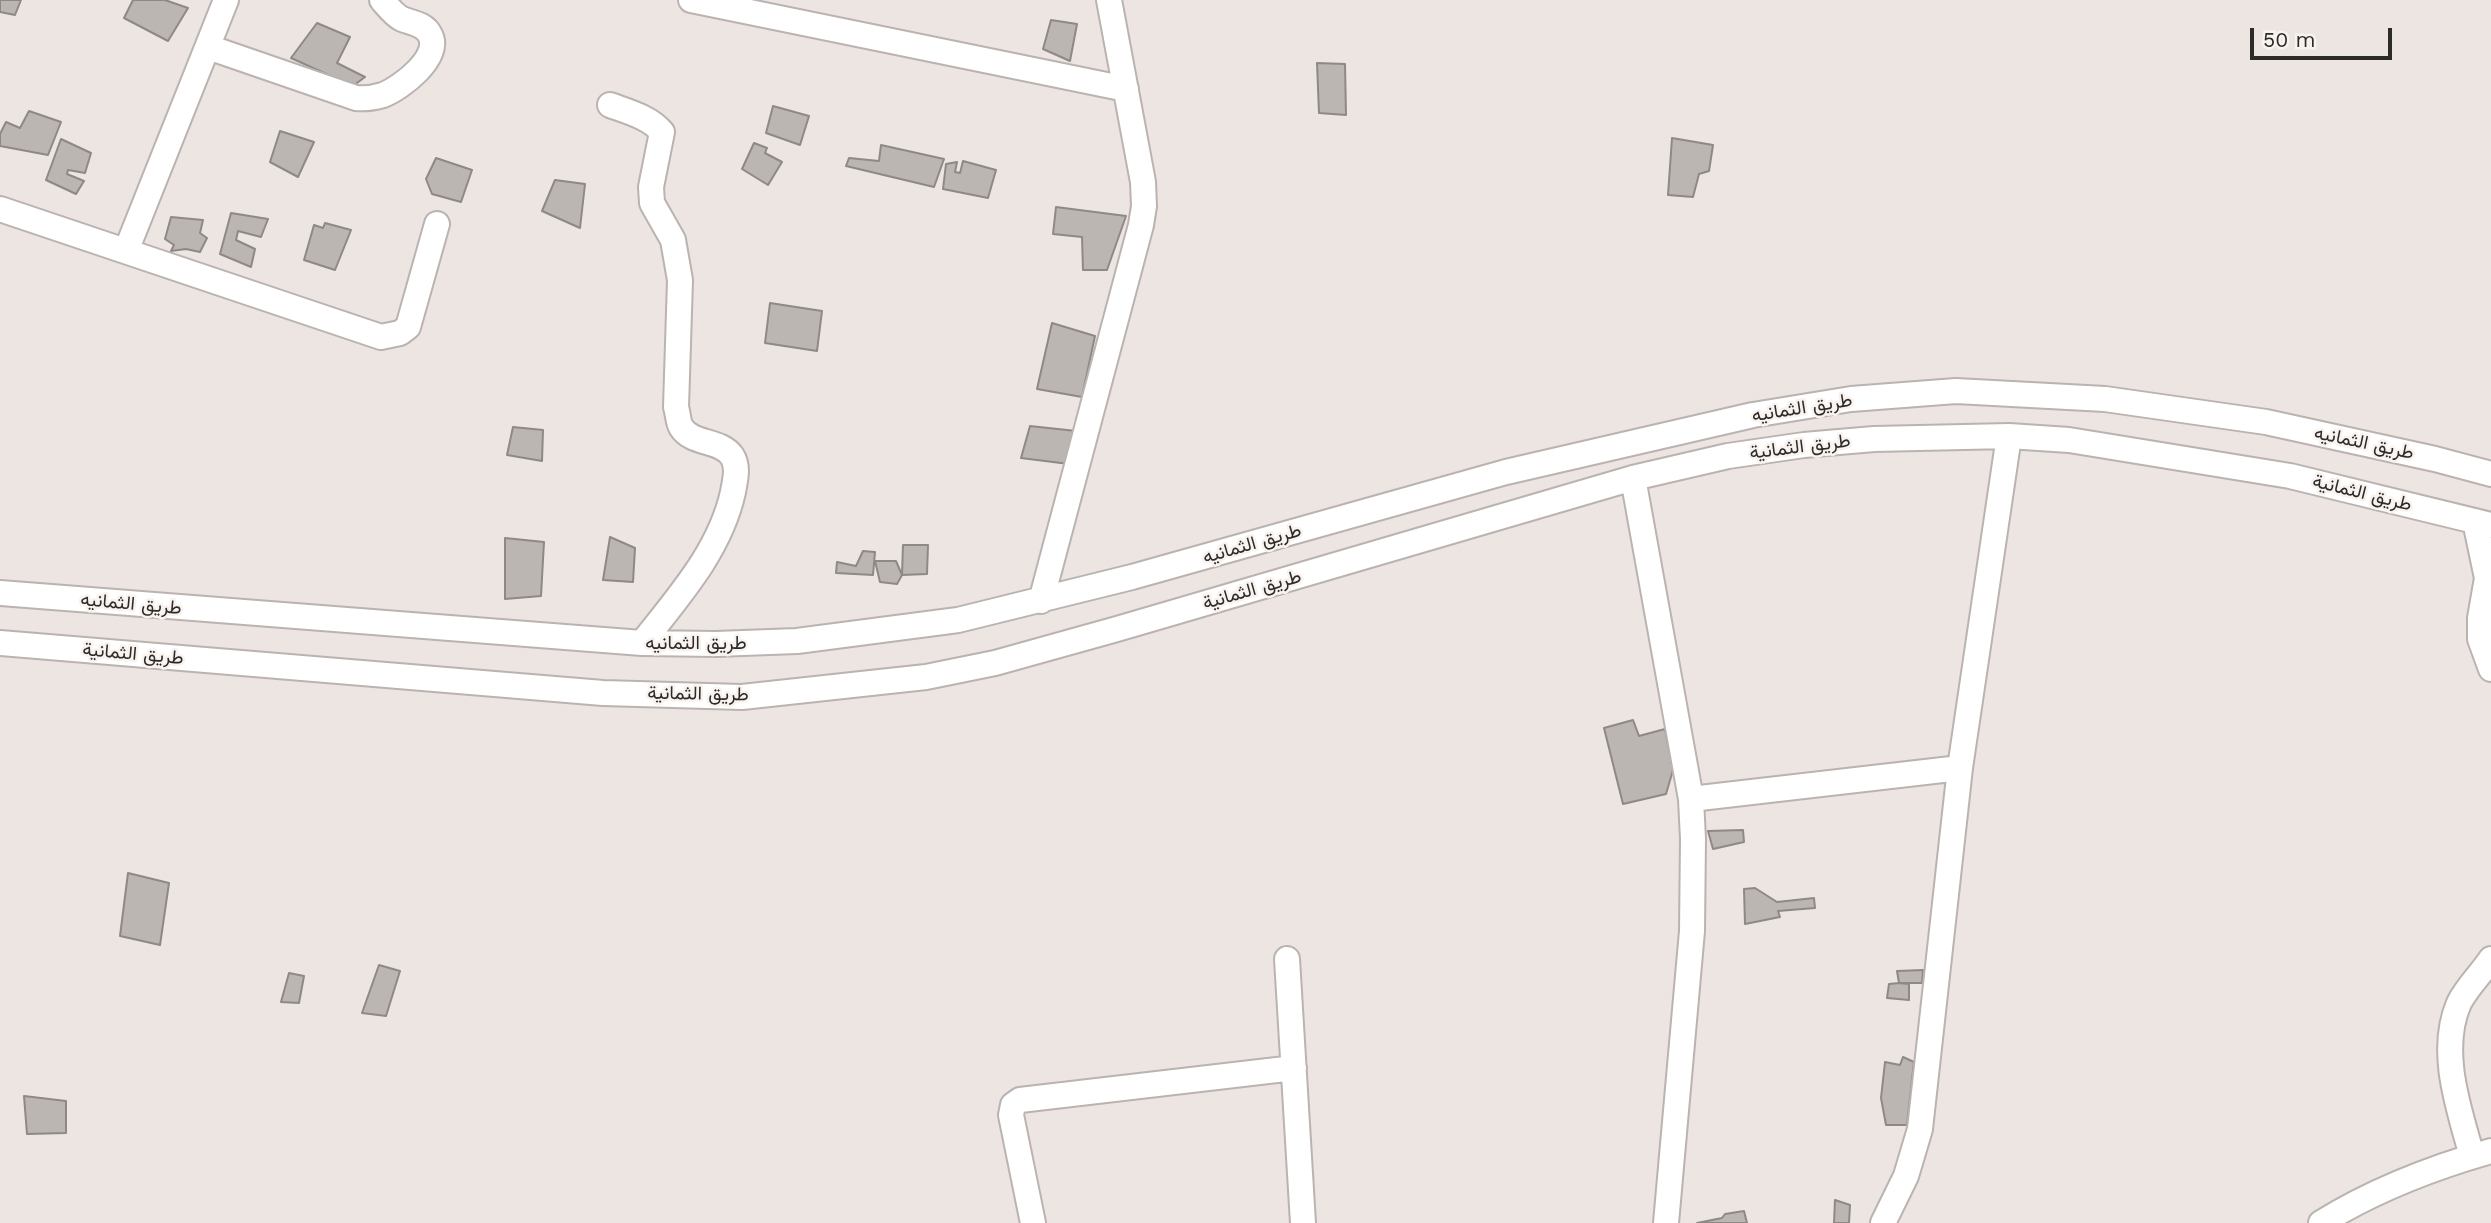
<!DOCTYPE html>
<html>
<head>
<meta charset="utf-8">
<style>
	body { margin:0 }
	#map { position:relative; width:2491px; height:1223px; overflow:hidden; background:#ece5e2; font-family:"Work Sans",sans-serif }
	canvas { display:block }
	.scale { position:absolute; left:2250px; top:28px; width:142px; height:32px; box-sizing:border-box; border:4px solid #2d2b2a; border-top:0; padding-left:9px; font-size:21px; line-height:24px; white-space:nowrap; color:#2d2b2a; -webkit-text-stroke:5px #f9f3ef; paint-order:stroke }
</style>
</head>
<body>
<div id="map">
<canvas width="2491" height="1223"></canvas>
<div class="scale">50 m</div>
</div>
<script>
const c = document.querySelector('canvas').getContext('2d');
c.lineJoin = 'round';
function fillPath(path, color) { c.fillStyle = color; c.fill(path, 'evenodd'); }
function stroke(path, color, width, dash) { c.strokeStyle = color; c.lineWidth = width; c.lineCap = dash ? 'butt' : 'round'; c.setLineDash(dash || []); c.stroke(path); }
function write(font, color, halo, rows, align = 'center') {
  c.font = font + ' "Work Sans",Vazirmatn,sans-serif'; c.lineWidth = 5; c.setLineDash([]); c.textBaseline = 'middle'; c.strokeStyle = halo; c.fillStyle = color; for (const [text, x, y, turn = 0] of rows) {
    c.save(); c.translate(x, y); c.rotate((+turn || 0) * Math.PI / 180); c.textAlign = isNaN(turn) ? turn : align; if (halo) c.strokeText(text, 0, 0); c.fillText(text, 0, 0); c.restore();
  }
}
const building = new Path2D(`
	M0,0h21l-6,15 -15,-3z
	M133,0h32l23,8 -20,33 -44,-23z
	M1051,20l26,4 -7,37 -27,-12z
	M317,23l33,14 -13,26 28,14 -12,9 -62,-28z
	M1317,63l28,1 1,51 -27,-2z
	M773,106l36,10 -9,29 -34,-12z
	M29,111l32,11 -13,33 -48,-9v-12l6,-12 14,6z
	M280,131l34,11 -16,35 -28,-15z
	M1672,138l41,7 -4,26 -10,3 -6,23 -25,-2z
	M61,139l30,14 -6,20 -17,-3 -1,4 17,7 -8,13 -30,-14z
	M754,143l13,5 -2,5 17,9 -14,23 -26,-16z
	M881,145l63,14 -10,28 -88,-21 3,-8 30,3z
	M436,158l36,12 -11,32 -29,-8 -6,-15z
	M963,161l33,9 -8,28 -45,-9 3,-25 11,-2 -2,10 5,1z
	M555,180l30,4 -5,44 -38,-17z
	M1056,207l70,9 -19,54h-24l-1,-33 -29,-3z
	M231,213l37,6 -7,18 -23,-6 -2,9 19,9 -4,18 -31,-13z
	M171,217l32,3 -3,13 7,5 -7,14 -14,-3 -15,2 3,-6 -9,-6z
	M325,223l26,7 -16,40 -31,-10 10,-35 9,3z
	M770,303l52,8 -5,40 -52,-8z
	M1052,323l43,13 -13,61 -45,-8z
	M1030,426l46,5 -7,33 -48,-6z
	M513,427l30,3 -1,31 -35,-6z
	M610,537l25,11 -2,34 -30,-2z
	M505,538l39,4 -3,54 -36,3z
	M903,545h25l-1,29 -25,1z
	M863,551l12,1 -2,23 -37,-2 1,-11 19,4z
	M875,561h21l6,14 -5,9 -17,-2z
	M1633,720l6,16 26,-7 8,41 -7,24 -43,10 -19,-76z
	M1743,830l1,12 -31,7 -5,-18z
	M128,873l41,10 -9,62 -40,-9z
	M1755,888l22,14 37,-4 1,10 -37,3 2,6 -35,7 -1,-35z
	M379,965l21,6 -14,45 -24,-3z
	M1923,970l-1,13h-23l-2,-12z
	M289,973l15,3 -5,27 -18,-1z
	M1899,983l10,1v16l-22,-2 2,-14z
	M1903,1057l11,5 -7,63h-21l-5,-27 4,-36 15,3z
	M24,1096l42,5v32l-39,1z
	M1835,1200l15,5 -1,18h-15z
	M1744,1211l3,12h-50l25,-5 3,-4z`);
fillPath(building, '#bcb6b2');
stroke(building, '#8f8986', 2);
const minor = new Path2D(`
	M691,0l435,89
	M208,47l148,51c10,1 17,0 27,-3 18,-7 59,-38 47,-60 -5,-11 -18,-12 -28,-16 -8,-4 -14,-12 -20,-19
	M610,105c19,7 39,12 52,27l-11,55 1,16 21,37 7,40 -4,127c2,6 2,15 5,20 11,18 39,12 51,29 7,11 3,24 1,36 -13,59 -55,105 -91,151
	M0,209l381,128 19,-4 8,-6 29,-103
	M126,251l100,-251
	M1633,478l58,321 2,40 -1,92 -26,292
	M2475,521l12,57 -7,40v21l11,30
	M0,593l642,50 74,1 81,-3 161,-21 174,-43 374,-105 247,-57 98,-16 105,-8 149,8 161,23 169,37 56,15
	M1041,601l100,-376 3,-19 -1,-24 -34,-182
	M0,643l603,50 139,4 184,-20 69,-14 122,-34 516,-151 95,-22 76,-11 70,-6 135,-3 60,4 221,36 201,49
	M1691,799l269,-31
	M1287,959l16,264
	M2472,1156c-13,-47 -34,-105 -13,-153 8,-16 22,-29 32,-44
	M1033,1223l-22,-108 2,-10 7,-5 274,-32
	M1883,1223l23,-47 14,-47 40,-361 49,-332
	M2321,1223c53,-33 110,-55 170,-72`);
stroke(minor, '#bab3b0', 28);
stroke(minor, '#fff', 24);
write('19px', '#2d2b2a', '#f9f3ef', [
	["طريق الثمانيه",1802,408,-9],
	["طريق الثمانيه",2364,443,12],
	["طريق الثمانية",1800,447,-7],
	["طريق الثمانية",2362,493,14],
	["طريق الثمانيه",1252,544,-16],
	["طريق الثمانية",1252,590,-16],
	["طريق الثمانيه",131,604,5],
	["طريق الثمانيه",696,643],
	["طريق الثمانية",133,654,5],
	["طريق الثمانية",698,694,1]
]);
</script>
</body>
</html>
